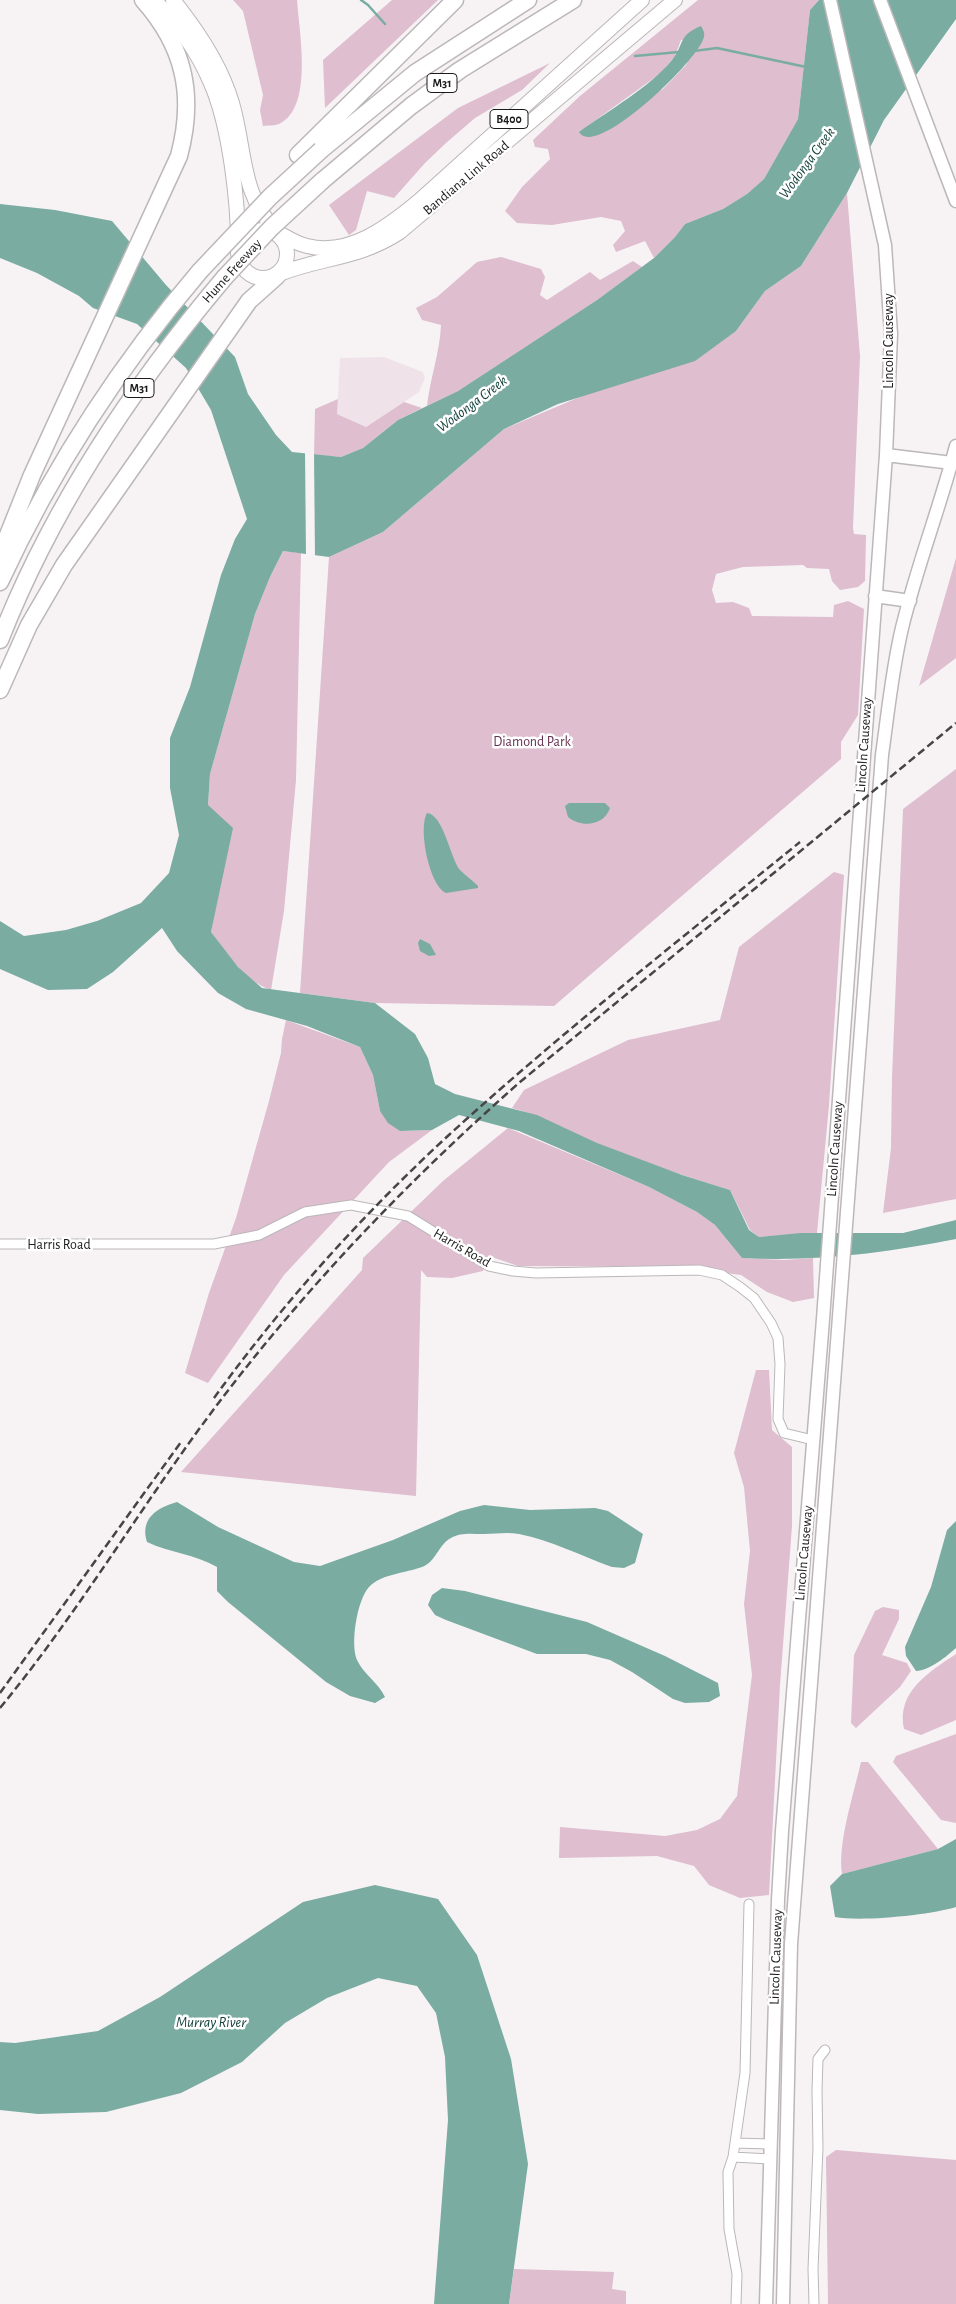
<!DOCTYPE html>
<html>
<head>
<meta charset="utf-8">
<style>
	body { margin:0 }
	canvas { display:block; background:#f7f2f4 }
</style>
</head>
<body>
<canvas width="956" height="2304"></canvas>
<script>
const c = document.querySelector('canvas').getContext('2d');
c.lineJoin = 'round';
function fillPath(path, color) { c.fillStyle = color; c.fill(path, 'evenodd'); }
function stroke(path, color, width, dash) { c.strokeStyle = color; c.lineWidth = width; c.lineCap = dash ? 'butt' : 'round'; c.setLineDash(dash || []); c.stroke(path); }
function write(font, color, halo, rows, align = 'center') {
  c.font = font + ' "Alegreya Sans",sans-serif'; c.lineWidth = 5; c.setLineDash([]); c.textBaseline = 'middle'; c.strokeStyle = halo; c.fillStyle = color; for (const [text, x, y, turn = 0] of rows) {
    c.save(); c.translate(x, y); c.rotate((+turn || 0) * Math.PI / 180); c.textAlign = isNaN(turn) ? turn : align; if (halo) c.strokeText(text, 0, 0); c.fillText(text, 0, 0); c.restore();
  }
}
fillPath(new Path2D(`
	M384,357l39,15 2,6 -6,14 -53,35 -29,-13 3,-56z`), '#efe3e9');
fillPath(new Path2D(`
	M233,0h64c2,31 17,108 -18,124 -4,2 -11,1 -16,2l-3,-16 3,-15 -20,-84z
	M392,0h46l-113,108 -2,-48z
	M698,0h121l-9,10 -12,109 -34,60 -17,15 -24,15 -38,15 -10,13 -21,21 -9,-17 -29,11 -3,-7 12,-14 -4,-10 -20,-4 -49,8 -35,-2 -12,-12 17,-24 28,-28 -2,-10 -13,-2 -2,-7 47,-44zM704,38l-19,28 -22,23 -84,43 82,-59 14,-17 6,-16z
	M550,63l-28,27 -47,28 -29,25 -21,20 -31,35 -27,-7 -11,39 -7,5 -20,-30 129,-97z
	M847,193l13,163 -7,172 1,6 12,1 -1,46 -7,6 -18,3 -8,-9 -3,-12 -22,-1 -4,-3 -60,2 -27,7 -4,16 4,13 17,-1 16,6 3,8 81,1 1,-12 14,-4 16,8 -6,106 -17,27v17l-287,247 -179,-3 -75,-10 29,-436 54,-25 121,-103 232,-98 29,-40 36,-25z
	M501,257l40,12 4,8 -5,18 7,5 43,-28 10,8 33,-19 9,6 -45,33 -139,91 -31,15c3,-28 13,-54 14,-81l-19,-5 -6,-12 21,-11 40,-35z
	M338,399l-1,15 29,13 38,-25 18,6 -24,12 -35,28 -22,9 -27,-2 1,-46z
	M283,551l18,2 -5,227 -12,131 -13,79c-27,-9 -44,-37 -60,-58l6,-35 -9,-92 2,-31 45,-160 15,-37z
	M956,558v100l-37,28z
	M956,769v430l-73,14 8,-65 1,-71 11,-268z
	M834,872l10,3 -15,230 -12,128 -58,4 -9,-7 -20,-40c-45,-14 -90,-28 -134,-47 -28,-13 -54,-27 -84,-35l12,-18 104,-50 92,-20 19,-73z
	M286,1020l74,27 13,28 7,36 20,20 32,-1 -43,32 -105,113 -76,108 -23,-10 24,-80 27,-75 33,-117 12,-48 1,-14z
	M508,1128l141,59 48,25 18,13 27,33 42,2 29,-2 1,40 -21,4 -26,-10 -26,-17 -60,-8 -163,-1 -29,-10 -6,15 -31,7 -25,-1 -6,-7 -5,226 -235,-24 181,-202 1,-12 80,-77z
	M756,1370h13l3,60 20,17v79l-12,159 -11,210 -29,3 -31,-13 -15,-19 -37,-10 -98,2 1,-31 105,9 32,-6 23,-11 17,-23 15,-121 -8,-71 6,-53 -6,-64 -10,-34z
	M883,1607l16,3v9l-17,36 25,8 4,8 -11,16 -44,41 -5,-5 3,-68 21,-44z
	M956,1654v66l-35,15 -17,-6c-8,-37 25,-57 52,-75z
	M956,1734v89l-15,-3 -48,-58 3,-6z
	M861,1762h7l70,87 -96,25c-5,-30 12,-81 19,-112z
	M836,2150l120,10v144h-128l-2,-147z
	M514,2269l100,3 -2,17 14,2v13h-117z`), '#debecf');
fillPath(new Path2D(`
	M819,0h137v19l-72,101 -37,73 -46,73 -36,25 -29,40 -41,30 -137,43 -54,25 -121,103 -54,25 -46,-6 -13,26 -15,37 -45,160 -2,31 25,23 -22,104 27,35 24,21 113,15 40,31 13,24 7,26 20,10 82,21 60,28 85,32 48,15 19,40 10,7 42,-4h102l53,-13v19c-71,14 -142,23 -214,19l-27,-33 -18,-13 -48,-25 -130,-56 -60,-16 -27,15 -32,1 -12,-8 -8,-12 -7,-36 -13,-28 -53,-21 -61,-17 -28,-16 -41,-42 -15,-23 -49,44 -26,17 -39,1 -48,-21v-48l24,15 42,-6 31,-9 44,-18 28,-30 10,-38 -9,-47v-50l20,-51 31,-112 14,-36 12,-20 -36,-109 -25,-42 -49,-44 -44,-16 -14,-12 -42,-23 -37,-15v-54l55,6 57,11 54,64 69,72 13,37 28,41 16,17 49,5 22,-9 35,-28 60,-29 139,-91 57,-42 21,-21 10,-13 38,-15 24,-15 17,-15 34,-60 12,-109z
	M701,26c2,4 4,6 3,11 -5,23 -109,123 -125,95 30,-22 70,-44 93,-72 13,-16 5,-24 29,-34z
	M569,803h36l5,5c-6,18 -29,20 -42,9l-3,-11z
	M427,813c17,2 23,45 33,57 5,5 13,11 18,16v2l-32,5c-17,-8 -28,-65 -19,-80z
	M420,939l10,5 6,11 -7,1 -9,-5 -2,-8z
	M177,1502l41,25 76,35 26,4 73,-26 67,-29 24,-6 46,5 65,-2 13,3 35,23 -8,29 -11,5 -12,-1c-31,-11 -61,-27 -93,-33 -12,-2 -23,0 -35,0 -11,0 -23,-2 -33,4 -12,6 -16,25 -29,29 -16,6 -41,7 -53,20 -12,13 -19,57 -12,73 7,15 21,22 28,37l-10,6 -25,-7 -24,-14 -98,-80 -11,-11v-24c-22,-13 -47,-14 -70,-25 -7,-23 9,-34 30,-40z
	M956,1521v127c-9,8 -27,23 -40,23l-10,-15 -1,-9 26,-60 16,-57z
	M442,1588l23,3 122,31 78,34 53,27 2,13 -11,6 -24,1 -12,-4 -41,-27 -22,-12 -24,-6h-49l-91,-34 -11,-5 -7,-10 4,-10z
	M956,1839v68c-26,8 -95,15 -121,10l-5,-31 12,-12 96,-25z
	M375,1885l63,14 39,56 34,104 17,105 -19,140h-75l14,-184 -3,-63 -9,-44 -19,-27 -39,-8 -51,20 -42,25 -43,39 -61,31 -75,19 -68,2 -38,-4v-68l15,1 83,-12 62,-34 143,-95z`), '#7aaca2');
fillPath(new Path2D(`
	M305,451l9,1 1,106 -9,-2z`), '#f7f2f4');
stroke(new Path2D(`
	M361,0l7,5 17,19
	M694,51l23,-3 89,19
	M635,56l44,-4`), '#7aaca2', 2.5);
const minor = new Path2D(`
	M0,1244h214l45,-9 46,-23 46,-7 57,11 81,50 24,5 23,2 163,-3 23,5 18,12 14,11 17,25 7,15 2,26 -2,55 6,14 29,7
	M735,2143l35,1
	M733,2157l37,2
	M736,2304l1,-30 -8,-45 -1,-57 5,-15 12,-84 4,-169
	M814,2304l-1,-35 5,-121 -1,-58 1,-31 7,-9`);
const secondary = new Path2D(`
	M880,0l76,201
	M886,455l66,8
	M875,596l35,5
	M766,2304l12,-404 4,-69 41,-512 63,-864 5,-121 -6,-89 -55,-245
	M783,2304l8,-360 91,-1189c6,-42 10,-85 20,-127 15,-62 38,-121 54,-182`);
const primary = new Path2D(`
	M154,0c23,22 44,53 56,81 20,44 29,125 28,173
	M173,0c25,31 48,65 59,103 14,48 8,91 45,129
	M239 254a24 24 0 1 1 48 0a24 24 0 1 1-48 0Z
	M279,233c9,5 18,11 28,13 42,11 82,-20 112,-45l223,-201
	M279,274c43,-17 80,-15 121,-42l275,-232`);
const motorway = new Path2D(`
	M321,150l94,-77 113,-73
	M298,155l157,-155
	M322,181l89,-75 49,-36 113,-70
	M0,555l32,-80 147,-319c16,-60 6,-109 -36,-156
	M0,582c52,-113 119,-216 200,-311
	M0,640c52,-133 133,-254 225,-363
	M0,690l29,-65 35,-60 185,-264 28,-25`);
stroke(minor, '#bcb7b9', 11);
stroke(secondary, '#bcb7b9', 15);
stroke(primary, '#bcb7b9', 16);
stroke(motorway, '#bcb7b9', 19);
stroke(minor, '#fff', 9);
stroke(secondary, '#fff', 12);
stroke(primary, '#fff', 14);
stroke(motorway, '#fff', 16);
stroke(new Path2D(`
	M214,1398c69,-95 149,-184 236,-264 112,-102 232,-196 350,-292
	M0,1693l181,-251
	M0,1708c80,-97 144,-207 220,-307 89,-117 190,-222 300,-319l436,-359`), '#474445', 2.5, [8, 4]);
const motorwayBridge = new Path2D(`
	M200,271l70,-74 51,-47
	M225,277l47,-50 50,-46`);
stroke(motorwayBridge, '#bcb7b9', 19, []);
stroke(motorwayBridge, '#fff', 16);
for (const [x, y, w] of [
	[442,83,30],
	[509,119,38],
	[139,388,30]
]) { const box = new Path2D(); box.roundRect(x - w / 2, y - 9.5, w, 19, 4); c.fillStyle = '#fff'; c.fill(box); stroke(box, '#1c1a1b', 1); }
write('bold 12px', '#1c1a1b', null, [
	["M31",442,83],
	["B400",509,119],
	["M31",139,388]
]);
write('14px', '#1c1a1b', '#fff', [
	["Bandiana Link Road",466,178,-40],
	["Hume Freeway",232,271,-48],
	["Lincoln Causeway",889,341,-90],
	["Lincoln Causeway",864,745,-86],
	["Lincoln Causeway",835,1149,-86],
	["Harris Road",59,1245],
	["Harris Road",462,1248,30],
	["Lincoln Causeway",804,1553,-85],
	["Lincoln Causeway",776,1957,-88]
]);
write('14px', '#653150', '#fff', [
	["Diamond Park",532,742]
]);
write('italic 15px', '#113f38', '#fff', [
	["Wodonga Creek",807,163,-54],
	["Wodonga Creek",472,404,-37],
	["Murray River",211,2022]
]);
</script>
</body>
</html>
